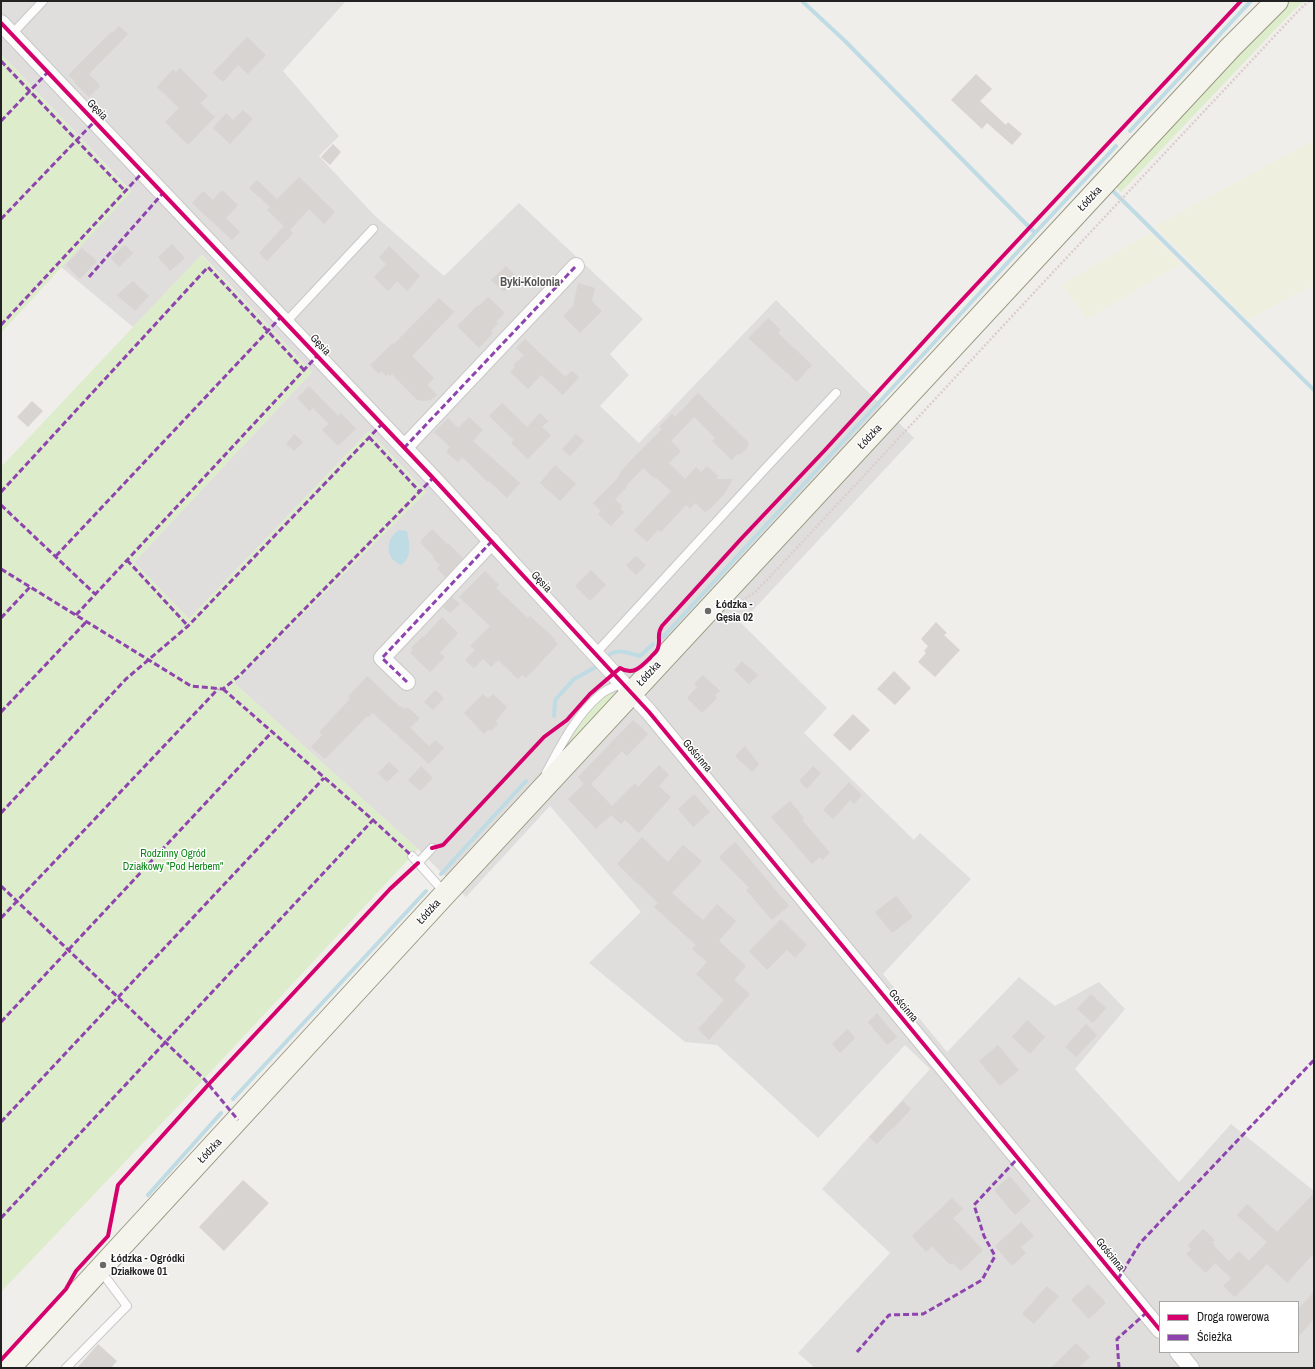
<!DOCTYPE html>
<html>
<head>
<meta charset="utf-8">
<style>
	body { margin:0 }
	#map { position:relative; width:1315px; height:1369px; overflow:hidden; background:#f0eeeb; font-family:"Archivo Narrow",sans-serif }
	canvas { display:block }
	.frame { position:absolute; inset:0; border:2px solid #222; pointer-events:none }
	.legend { position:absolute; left:1159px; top:1301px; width:140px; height:52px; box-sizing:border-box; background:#fff; border:1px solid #a7a7a7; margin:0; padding:5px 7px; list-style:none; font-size:12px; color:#222 }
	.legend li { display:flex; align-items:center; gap:8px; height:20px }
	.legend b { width:20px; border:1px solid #a7a7a7 }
</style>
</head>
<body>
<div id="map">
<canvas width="1315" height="1369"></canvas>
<div class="frame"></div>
<ul class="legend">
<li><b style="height:5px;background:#d6006c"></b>Droga rowerowa</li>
<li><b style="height:5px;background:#8e44ad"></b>Ścieżka</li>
</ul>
</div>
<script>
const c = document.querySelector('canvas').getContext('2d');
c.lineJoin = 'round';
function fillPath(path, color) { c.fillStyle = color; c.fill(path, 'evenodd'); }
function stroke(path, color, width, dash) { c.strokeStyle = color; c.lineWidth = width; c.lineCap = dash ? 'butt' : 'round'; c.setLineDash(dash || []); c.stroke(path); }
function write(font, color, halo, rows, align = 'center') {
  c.font = font + ' "Archivo Narrow",sans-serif'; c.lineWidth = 3; c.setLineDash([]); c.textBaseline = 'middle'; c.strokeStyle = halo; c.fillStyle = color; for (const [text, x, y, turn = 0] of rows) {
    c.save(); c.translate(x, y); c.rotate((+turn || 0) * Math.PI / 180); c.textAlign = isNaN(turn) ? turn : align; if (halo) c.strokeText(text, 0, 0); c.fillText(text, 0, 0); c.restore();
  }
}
fillPath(new Path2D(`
	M1,1h345l-63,70 56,65 -20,20 56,60 69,60 75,-73 124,116 -33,35 19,21 -29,31 39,37 137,-143 138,138 -173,185 86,85 -23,25 110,107 6,-7 51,46 -88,95 64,78 72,-75 36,29 44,-24 26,27 -50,60 104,113 52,-58 83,67v177h-499l-17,-15 92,-100 -68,-64 108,-120 -25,-24 -87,93 -101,-93 -32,-3 -96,-79 52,-51 -91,-106 -84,91 -48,-48 -184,-166 192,-191 -57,-61 -180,188 -55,-57 178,-190 -110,-117 -69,72 -72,-60 70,-76 -130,-137zM1160,1302h138v50h-138z`), '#dfdedc');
fillPath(new Path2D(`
	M1314,140v144l-66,36 -93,-94z
	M1150,233l31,31 -94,55 -26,-34z`), '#efefdf');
fillPath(new Path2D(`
	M1289,1h15l-12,11 -171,180 -6,-6z
	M1,54l130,138 -130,141z
	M201,255l111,117 -178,190 55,57 180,-188 57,61 -192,191 184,166 -214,230 -203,213v-825z
	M610,693h3l1,3 -52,60v-5c12,-20 27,-46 48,-58z`), '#ddeccb');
fillPath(new Path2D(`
	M399,530l8,1c2,11 6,27 -6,34 -17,-7 -16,-26 -2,-35z`), '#bfdbe3');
stroke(new Path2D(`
	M802,1l42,39 191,193 81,-87
	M1130,131l121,-130
	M1110,188l204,202
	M663,637l372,-404
	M610,654c10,-6 20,0 30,2l13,-12
	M554,716l1,-14 1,-3 18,-20 22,-12
	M441,874l85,-93
	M233,1099l193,-208
	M148,1195l73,-82`), '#bfdbe3', 4);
fillPath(new Path2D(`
	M119,26l9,8 -39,40 11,12 -11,11 -15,-15 1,-1 -7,-6 43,-43 1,1z
	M247,37l19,18 -18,19 -10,-9 -15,17 -10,-9z
	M180,68l28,28 -8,7 15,14 -27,28 -23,-23 14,-14 -22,-21 16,-18 3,3z
	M976,74l16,15 -12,12 26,24 2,-3 14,12 -10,11 -25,-22 -5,6 -31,-29z
	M243,110l10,9 -23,25 -17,-16 13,-15 7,7z
	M333,144l8,8 -11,13 -9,-8z
	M299,177l36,35 -11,12 -15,-15 -19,21 3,3 -26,28 -8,-8 25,-27 -17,-16 3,-3 -21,-19 8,-8 20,19z
	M222,190l16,15 -12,13 14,14 -8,8 -40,-37 11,-12 10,9z
	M172,244l13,14 -15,13 -12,-14z
	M125,245l8,8 -14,14 -8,-9z
	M389,246l31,30 -13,15 -10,-10 -9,10 -14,-14 12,-13 -7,-7z
	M82,248l15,13 -17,18 -14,-14z
	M506,266l12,12 -14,14 -13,-12z
	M133,281l16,15 -14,15 -18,-16z
	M578,283l17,5 -3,13 10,10 -22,22 -17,-17 10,-10z
	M488,297l17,16 -9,9 2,2 -7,7 2,2 -14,15 -22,-22 21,-21 1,1z
	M439,298l15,14 -42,44 22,22 -7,7 10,10 -7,5 -6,1 -7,-1 -25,-26 -2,2 -2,-2 -2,2 -5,-5 -2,3 -9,-9 23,-22 1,1z
	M768,318l13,12 -3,3 34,32 -15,17 -49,-44z
	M525,339l40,38 7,-6 7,6 -16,18 -22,-20 -13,14 -18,-17 5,-5 -2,-2 11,-10 -8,-7z
	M309,386l29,30 3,-3 15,16 -18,17 -16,-16 7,-6 -16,-16 -4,3 -12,-13z
	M698,393l51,50 -2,5 -6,6 -5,1 -4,5 -20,-19 3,-3 -21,-21 -23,24 10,10 -12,12 16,16 11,-12 5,5 6,-6 11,10 -2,3h17l-8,14 -14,15 -6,4 -10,-9 -5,6 -4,-4 -25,27 -3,-2 -11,12 -13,-12 37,-39 -16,-14 -1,1 -11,-10 -17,18 1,1 -12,12 7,7 -2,3 4,3 -13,14 -13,-12 3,-3 -8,-8 25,-25 3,-7 12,-13 29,-29 -3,-2 13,-13 3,3z
	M32,401l11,10 -15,16 -11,-10z
	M502,403l25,24 13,-14 8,8 -6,6 9,8 -23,24 -17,-16 3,-3 -25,-24z
	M469,417l14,13 -10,11 47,42 -13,15 -18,-17 -1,1 -26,-25 -4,5 -12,-10 4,-5 -16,-15 14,-14 10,10z
	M294,434l9,8 -9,9 -8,-7z
	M576,434l8,7 -14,15 -8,-7z
	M555,465l21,19 -16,17 -20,-18z
	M432,529l15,15 1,-1 15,15 -18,19 -8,-9 3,-3 -7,-7 1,-1 -14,-15z
	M636,556l10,9 -10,10 -10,-10z
	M591,570l15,15 -16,16 -15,-15z
	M485,571l14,14 -3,3 32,30 2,-2 25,23 -1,1 4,4 -32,34 -4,-3 -4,4 -20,-19 -7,7 -8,-8 -9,9 -9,-8 10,-10 -5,-4 20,-20 -31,-29z
	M452,597l8,7 -10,9 -7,-6z
	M442,617l16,16 -18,20 5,4 -15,15 -20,-19 3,-4 -2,-1 12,-12 1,1z
	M936,622l11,11 -3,2 16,15 -25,27 -17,-15 8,-9 -2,-2 4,-5 -7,-7z
	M742,661l16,14 -9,9 -15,-14z
	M894,671l17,17 -16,17 -18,-16z
	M703,675l17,16 -5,4 2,3 -15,15 -15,-15 10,-11 -3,-3z
	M367,676l33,31 1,-1 4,3 2,-2 13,11 -10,10 19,18 6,-6 9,8 -15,16 -56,-51 -4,4 -2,-1 -42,43 -14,-12 11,-12 -3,-3 31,-33 -2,-2z
	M435,690l9,8 -11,12 -9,-8z
	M483,694l5,5 5,-5 14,13 -11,14 2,3 -7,7 -2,-2 -5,5 -20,-21z
	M853,714l17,16 -20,21 -17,-16z
	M633,720l15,14 -21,22 -5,-5 -31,33 21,22 23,-23 3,4 21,-22 10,10 -10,11 12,11 -32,36 -14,-13 -4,4 -10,-9 -15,14 -28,-30 16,-15 -6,-7z
	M745,746l14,18 -7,8 -17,-16z
	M389,762l10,9 -12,11 -9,-9z
	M421,766l12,12 -13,13 -12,-11z
	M813,766l8,7 -14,16 -8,-8z
	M849,782l13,13 -8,9 -4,-4 -17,19 -10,-9z
	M694,794l16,18 -17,15 -15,-18z
	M790,801l14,17 -2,2 28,33 -8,7 -2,-3 -8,7 -41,-47z
	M642,837l26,25 15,-17 19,16 -30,32 31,27 14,-16 19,17 -17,20 27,25 -12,14 16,14 -41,46 -11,-11 26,-29 -28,-26 11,-12 -15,-13 4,-4 -42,-38 4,-4 -41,-39z
	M735,842l54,64 -17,14 -26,-30 3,-2 -30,-31z
	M896,896l17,21 -21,16 -17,-21z
	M781,919l26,26 -12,13 -8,-8 -20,20 -18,-19z
	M1091,994l15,14 -13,15 -16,-14z
	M877,1013l20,24 -10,8 -19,-23z
	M1027,1020l18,17 -15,17 -18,-17z
	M1086,1024l11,11 -21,22 -11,-10z
	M848,1029l7,9 -15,15 -8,-9z
	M998,1045l21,25 -19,16 -21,-25z
	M903,1101l8,8 -18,20 -1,-1 -15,16 -8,-7z
	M1010,1176l21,25 -16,14 -21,-25z
	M243,1180l26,23 -45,48 -25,-24z
	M1314,1193v60l-27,30 -20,-19 -32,33 -12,-11 8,-8 -16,-15 -9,10 -20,-19 5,-5 -3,-4 15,-16 12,11 -3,2 3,3 -1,1 15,15 10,-10 10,10 18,-19 -30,-27 10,-11 30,28z
	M952,1198l11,11 -10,9 30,32 -22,21 -8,-8 -3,2 -18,-19 -6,6 -14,-16z
	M1021,1222l13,14 -13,11 5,6 -14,13 -17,-20z
	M1088,1284l18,19 -17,16 -18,-19z
	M1047,1286l12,10 -25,28 -12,-10z
	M1314,1292v27l-16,18v-28z
	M1076,1343l14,14 -12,11h-27z
	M98,1344l19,17 -6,7h-34z`), '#d7d4d2');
const service = new Path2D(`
	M12,34l31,-33
	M286,322l87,-93
	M595,654l168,-183 73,-78
	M546,773c15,-28 30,-58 55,-79 6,-5 14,-8 22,-11
	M412,856l33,37
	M418,863l14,-15
	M66,1368l61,-62 -21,-28 -7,-6`);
const minor = new Path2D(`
	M1,23l432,455 216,234 511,618
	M404,448l172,-182
	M407,682l-25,-24 110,-117
	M1178,1352l13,16`);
const secondary = new Path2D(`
	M9,1368l436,-474 667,-719 119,-128 46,-46`);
stroke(service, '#c9c8c7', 10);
stroke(minor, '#c9c8c7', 18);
stroke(secondary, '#999a82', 24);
stroke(new Path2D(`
	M742,601l13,-9 11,-11 290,-312 244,-260 9,-8`), '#dccecd', 2.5, [2, 2]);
stroke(service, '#fdfcfc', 8);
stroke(minor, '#fdfcfc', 16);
stroke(secondary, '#f4f4ed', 22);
stroke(new Path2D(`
	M1,61l124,130
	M1,121l47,-49
	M1,219l94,-98
	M89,277l74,-84
	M1,325l142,-153
	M369,437l51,55
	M404,448l172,-182
	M1,492l207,-225 96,103
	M1,505l94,89
	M56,556l225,-239
	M127,560l61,66
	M1,569l190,117 32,3 17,-14 193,-197
	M76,615l241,-259
	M1,618l29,-31
	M407,682l-25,-24 110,-117
	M223,689l150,131 39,36
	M1,712l86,-91
	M1,813l125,-134 62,-53 194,-202
	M1,886l203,193 34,41
	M1,918l217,-229
	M1,1022l271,-290
	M1,1122l323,-344
	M1,1218l372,-398
	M1118,1279l22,-36 174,-183
	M857,1352l32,-37 34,-1 59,-34 13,-24 -11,-20 -10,-31 44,-47
	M1119,1368l-2,-29 29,-26`), '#8e44ad', 3, [6, 3]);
stroke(new Path2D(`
	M1,23l432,455 216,234 511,618
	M432,848l11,-3 101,-108 23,-17 23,-26 30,-26c13,8 21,-1 30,-10 2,-3 7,-6 8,-10 3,-9 -2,-13 4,-22l78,-86 85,-90 122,-134 294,-315
	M1,1360l65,-71 10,-18 32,-35 10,-51 90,-100 182,-196 28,-26`), '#d6006c', 4);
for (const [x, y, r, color] of [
	[708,611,4,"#6a6968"],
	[103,1265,4,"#6a6968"]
]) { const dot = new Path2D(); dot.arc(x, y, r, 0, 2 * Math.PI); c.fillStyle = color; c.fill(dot); stroke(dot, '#fff', 1.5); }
write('11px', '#222', '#fff', [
	["Gęsia",97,110,46],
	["Łódzka",1090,199,-47],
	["Gęsia",320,345,47],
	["Łódzka",870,437,-47],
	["Gęsia",541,582,47],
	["Łódzka",649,674,-47],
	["Gościnna",697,756,50],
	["Łódzka",429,912,-48],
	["Gościnna",903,1006,50],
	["Łódzka",210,1151,-47],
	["Gościnna",1110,1255,51]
]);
write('bold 11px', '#222', '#fff', [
	["Łódzka -",716,605],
	["Gęsia 02",716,618],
	["Łódzka - Ogródki",111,1259],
	["Działkowe 01",111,1272]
], 'left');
write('11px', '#0c8416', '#fff', [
	["Rodzinny Ogród",173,854],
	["Działkowy \"Pod Herbem\"",173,867]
]);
write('bold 12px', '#555', '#fff', [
	["Byki-Kolonia",530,283]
]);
</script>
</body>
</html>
